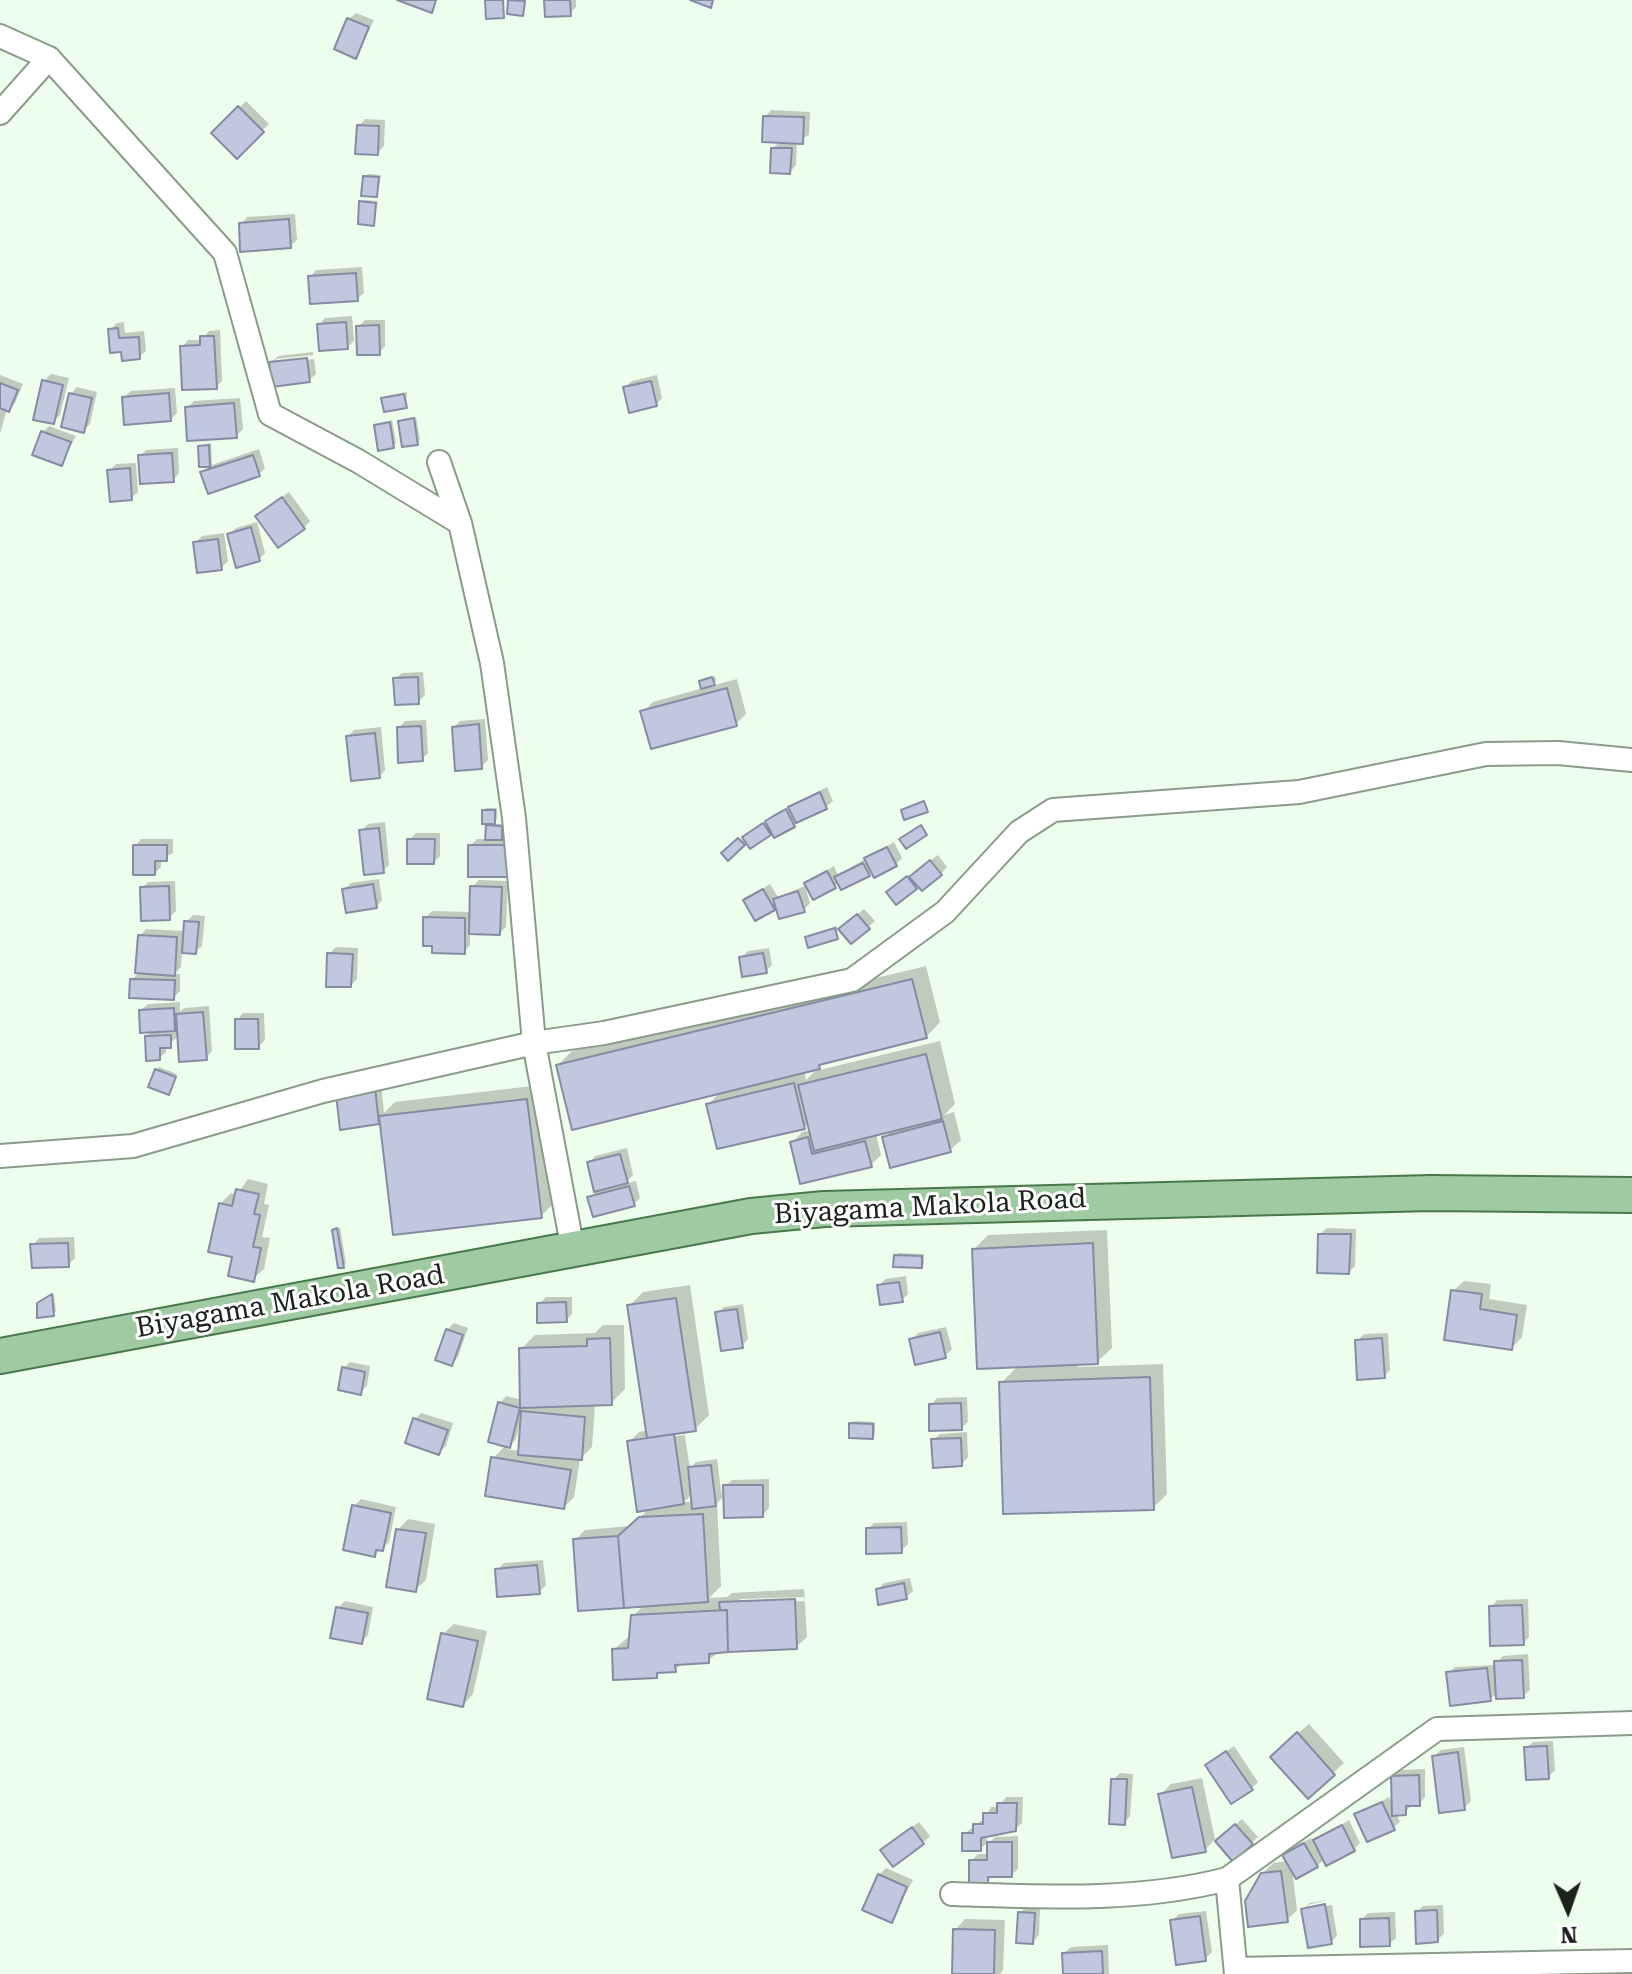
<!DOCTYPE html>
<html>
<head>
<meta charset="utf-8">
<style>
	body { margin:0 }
	#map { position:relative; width:1632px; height:1974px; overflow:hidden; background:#eefeed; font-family:"Roboto Serif",serif }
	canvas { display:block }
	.north { position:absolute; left:1528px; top:1870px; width:80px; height:80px; -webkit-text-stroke:6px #fff; paint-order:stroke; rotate:178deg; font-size:22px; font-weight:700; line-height:32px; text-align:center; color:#1b221b }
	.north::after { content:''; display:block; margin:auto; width:28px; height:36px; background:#1b221b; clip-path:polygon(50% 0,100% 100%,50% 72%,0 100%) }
</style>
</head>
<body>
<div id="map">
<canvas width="1632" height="1974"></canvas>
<div class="north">N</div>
</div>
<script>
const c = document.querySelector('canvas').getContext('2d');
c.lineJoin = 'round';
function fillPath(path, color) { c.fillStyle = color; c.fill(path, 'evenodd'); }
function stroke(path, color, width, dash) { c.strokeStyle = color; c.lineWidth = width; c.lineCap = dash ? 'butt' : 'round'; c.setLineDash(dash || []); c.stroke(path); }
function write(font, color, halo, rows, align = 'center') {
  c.font = font + ' "Roboto Serif",serif'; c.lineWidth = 6; c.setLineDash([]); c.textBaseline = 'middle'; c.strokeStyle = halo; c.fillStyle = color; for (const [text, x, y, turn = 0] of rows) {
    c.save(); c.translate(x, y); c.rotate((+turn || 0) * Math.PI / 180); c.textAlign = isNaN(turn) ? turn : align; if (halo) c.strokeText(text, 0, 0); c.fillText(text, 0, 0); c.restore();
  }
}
fillPath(new Path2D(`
	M546,0h30v7l-6,7z
	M356,13l18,7 -18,36 -7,-37z
	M246,101l23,23 -32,32 -23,-23z
	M771,110l39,2 -1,23 -12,6 -1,24 -6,7 -17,-24 8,-7 -16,-24z
	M365,119l20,1 -1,26 -7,7 -18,-27z
	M368,174l13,1 -4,20 -12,-18z
	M364,200l14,1 -5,23 -12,-22z
	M295,214l2,26 -7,6 -49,-22 6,-7z
	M362,267l2,26 -7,6 -47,-22 6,-7z
	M352,316l2,25 -7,6 -28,-22 6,-7z
	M365,320h20v26l-6,7 -21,-26z
	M124,322l1,11 19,-2 2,20 -7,6 -16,-7 -13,-20 7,-7z
	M220,330l2,51 -6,6 -34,-40 6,-7h14l7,-9z
	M313,352v3l-37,4v4l38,-4 2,15 -7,6 -38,-17 7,-7z
	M51,374l18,4 -9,37 -7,7 -9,-41z
	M0,375l23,9 -8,19 -9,9 -6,22z
	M657,375l5,23 -6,7 -31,-18 7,-6z
	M77,387l20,5 -7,32 -7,7 -12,-37z
	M175,388l2,25 -7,7 -46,-23 7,-6z
	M407,392l-1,14 -22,-8 2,-2z
	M240,398l3,31 -7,7 -49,-28 7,-7z
	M416,417l4,23 -3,3 -17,-21z
	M392,420l4,23 -3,3 -17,-20z
	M49,426l27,10 -15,28 -18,-32z
	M211,443l1,22 47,-16 6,19 -6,6 -56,-1 8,-8h-10l-1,-19z
	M178,448l1,25 -6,7 -33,-24 6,-6z
	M136,463l2,29 -7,6 -21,-28 6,-6z
	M289,492l21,29 -6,7 -40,-18z
	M257,522l8,31 -6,6 -29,-25 6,-6z
	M224,533l4,28 -7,7 -26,-25 7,-7z
	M423,672l2,23 -7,7 -23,-23 7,-6z
	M715,676l1,5 -5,5 26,-7 9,35 -10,10 -93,-12 10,-10 50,-14 -2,-6z
	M485,719l3,41 -7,7 -27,-40 6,-6z
	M426,720l2,33 -6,6 -23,-31 6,-7z
	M381,727l4,43 -6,7 -31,-40 6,-7z
	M827,787l6,14 -7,6 -26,11 -6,8 -47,14 -19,18 -4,-4 50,-40z
	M486,808h11v11l-4,5h11l-4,15h13v30l-7,6 -36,-29 7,-7h10l1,-13 4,-4 -8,-11z
	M385,822l4,43 -6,6 -22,-40 7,-7z
	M416,833h24v23l-6,6 -25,-22z
	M141,839h32v14l-12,6v8l-6,6 -20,-27z
	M894,842l8,16 -6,6 -57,18 -5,5 -28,-4 28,-17 4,9z
	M938,855l9,12 -6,7 -26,13 -24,3z
	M379,879l3,21 -6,7 -32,-17 7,-7z
	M479,880l29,1 -2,46 -7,6 -29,-1v13l-6,7 -39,-34 7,-7 40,1v-25z
	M175,881l1,30 -7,7 -27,-30 6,-6z
	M770,884l8,13 27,-11 5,17 -6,7 -27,-5 -3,3 -28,-8z
	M864,909l11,12 -7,6 -21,-4z
	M193,915l12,1 -3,30 -7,6 -13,-1 -1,16 -7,7h6v17l-7,7 -41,-18 5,-6 3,-38 6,-7 39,2 1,-9z
	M837,926v11l-30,1 3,-3z
	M336,947l22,1 -1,31 -6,6 -22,-31z
	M769,948l3,17 -6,6 -25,-13 7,-7z
	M926,966l14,56 -14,15 -101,24 -10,10 125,-30 15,63 -11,11 10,-3 7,28 -11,10 -66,-12 9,-9 -17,5 5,21 -10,10 -69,17 -10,-39 10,-11 9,-2 -2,-7 -5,4 -95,-23 12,-13 -163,-26 14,-14zM818,1068l-12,12 -2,-9z
	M180,1002v10l4,-4 25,-2 3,45 -6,7 -27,-22 -13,10v6l-7,6 -12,-22 6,-6 -12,-20 7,-6z
	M243,1013h21l1,27 -7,7 -21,-27z
	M159,1067l18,7 -6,16 -15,-20z
	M381,1082l3,31 11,-11 146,-17 14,117 -14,14 -160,-97 -39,9z
	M627,1148l6,27 -9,9 12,-3 4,17 -6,6 -44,-6 6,-6 -7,-29 6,-7z
	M248,1179l20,5 -4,20 5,1 -7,32 8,1 -6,31 -11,10 -18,-24 -15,-51 11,-11 6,2z
	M340,1227l6,36 -3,3 -9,-36z
	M1327,1228l29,1 -1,37 -6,6 -29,-38z
	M1107,1230l5,118 -15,14 -20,1v4l86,-3 4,130 -14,14 -152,-125 18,-18 -45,-116 14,-14z
	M74,1237l1,21 -7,7 -35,-20 6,-7z
	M898,1253l26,1v10l-3,2 -25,-10z
	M906,1276l2,18 -6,6 -23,-15 7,-6z
	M1464,1281l27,3 -2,15 38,6 -5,32 -10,11 -59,-57z
	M690,1285l19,130 -14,14 -11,2 6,37 6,-6 21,-3 5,39 -5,5 4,83 -12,12 18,-1 5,-4 72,-4 3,48 -11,10 -77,4 -11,10 -25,1 -8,8 -14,1 -5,5 -42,-27 17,-14 2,-19 12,-12 -70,-64 10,-10 45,-4 20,-18 -21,-66 10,-10 9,-2 -19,-124 14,-14zM683,1431l1,4 -46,7v-4zM693,1493l1,9h-10zM805,1597v4l-65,2v-4z
	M54,1294l2,17 -3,3 -11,-13z
	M546,1297h26v17l-6,6 -27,-16z
	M743,1304l5,35 -6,7 -25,-33 7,-6z
	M454,1323l14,5 -10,29 -6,7 -5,-34z
	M603,1325h21l1,64 -14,14 -16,1 -3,43 -12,12 -6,38 -10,10 -71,-49 13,-13 -6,-42 6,-7 16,4 -1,-51 14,-14 60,-2zM520,1422v29l-14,-2 10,-10z
	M946,1327l6,22 -7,7 -34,-16 7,-7z
	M1388,1333l2,37 -6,6 -27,-35 7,-7z
	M350,1362l20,4 -3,20 -7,6 -16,-24z
	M967,1397l1,25 -7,6 -30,-23 6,-7z
	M421,1413l32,10 -7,23 -7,6 -24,-33z
	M854,1421l21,1v12l-3,3 -21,-13z
	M967,1432l1,25 -6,7 -29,-24 7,-6z
	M769,1479v29l-6,7 -38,-29 7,-6z
	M361,1499l35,8 -7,35 -15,13 -20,-49z
	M408,1519l27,5 -9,56 -11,10 -17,-60z
	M907,1522l1,22 -7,7 -33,-22 6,-6z
	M543,1560l3,25 -7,7 -42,-22 7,-7z
	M910,1578l3,13 -7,6 -28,-7 6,-7z
	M1528,1599l1,38 -6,6 -32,-36 6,-7z
	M345,1601l28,6 -5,28 -7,7 -23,-34z
	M454,1624l33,7 -14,63 -10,11 -20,-71z
	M1528,1654l2,36 -7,6 -25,-4 -8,7 -42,-26 7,-6 39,-2 9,-9z
	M1309,1724l35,39 -36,33 -25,-50z
	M1553,1741l2,29 -7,7 -22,-29 7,-6z
	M1234,1746l24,36 -7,7 -43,-24z
	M1464,1747l7,54 -7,7 -30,-52 7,-6z
	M1425,1769v28l-6,7h-7l-7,9 -9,1 4,8 -7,6 -36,-13 32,-18 5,11 -1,-31 7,-7z
	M1120,1773l13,1 -3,42 -6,7 -11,-43z
	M1202,1778l13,61 -10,11 -45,-55 11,-11z
	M1006,1797h17l-1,26 -7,6 -29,6 1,8 -7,6 -16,-15 21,-16 6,-11h8z
	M1242,1819l16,18 -7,6 -27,-8z
	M1349,1820l11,23 -6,6 -29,9 -8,8 -25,3 5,41 -10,10 -25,-46 11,-11 15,-2 -4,-6 7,-7 20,-10 3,4z
	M919,1822l11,14 -7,7 -41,7z
	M1018,1836v33l-7,6h-18l-6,6 -16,-20 7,-7h11v-11l6,-6z
	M886,1868l27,12 -22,40 -12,-45z
	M1331,1899l-23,6v4l24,-4 5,31 -6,6 -28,-33 7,-6z
	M1443,1905l1,29 -7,6 -20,-28 6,-6z
	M1026,1906l14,1 -1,28 -7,7 -12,-29z
	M1206,1911l6,41 -7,7 -33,-38 7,-7z
	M1395,1912l1,26 -7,6 -27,-24 6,-7z
	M965,1919l40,1 -2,50 -3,4h-46l1,-44z
	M1108,1945l1,29h-44l-1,-21 7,-6z`), '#0003');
const building = new Path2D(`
	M397,0h39l-4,13z
	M485,0h18l1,18 -18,1z
	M508,0l17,1 -2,15 -16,-2z
	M544,0h26l1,16 -26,1z
	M690,0h23l-2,8z
	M347,18l22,9 -13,32 -22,-10z
	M238,106l26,26 -27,27 -26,-26z
	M763,116l41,1 -1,27 -41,-2z
	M357,125l22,1 -1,29 -23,-1z
	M771,148h21l-2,26 -20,-1z
	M363,176l16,1 -2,20 -16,-1z
	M359,201l17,2 -2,23 -16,-2z
	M289,219l2,29 -51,4 -1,-29z
	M356,273l2,28 -48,3 -2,-28z
	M346,322l2,27 -29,2 -2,-27z
	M379,325l1,30h-23l-1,-29z
	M118,328l1,10 20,-1 1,22 -18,2 -1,-9 -11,1 -2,-24z
	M200,336h14l3,53 -35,1 -2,-44 20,-1z
	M307,358l3,24 -38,5 -3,-25z
	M42,380l21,5 -9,39 -21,-4z
	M651,381l6,25 -28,7 -6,-26z
	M0,383l18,7 -9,22 -9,-4z
	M69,393l23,5 -8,35 -23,-6z
	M169,393l2,28 -47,4 -2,-28z
	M404,394l3,14 -23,4 -3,-14z
	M234,403l3,35 -50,3 -2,-34z
	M414,418l4,27 -16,2 -4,-26z
	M390,422l4,26 -16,3 -4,-26z
	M41,431l30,11 -9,24 -30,-11z
	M209,445l1,22h-11l-1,-21z
	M172,453l2,29 -34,2 -2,-29z
	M253,455l7,21 -52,18 -8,-22z
	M130,468l2,32 -22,2 -3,-32z
	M282,497l23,32 -27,19 -23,-32z
	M251,527l9,34 -24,7 -9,-34z
	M218,539l4,31 -25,3 -4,-31z
	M418,677l1,27 -24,1 -2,-27z
	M712,677l3,8 -14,4 -2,-8z
	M727,688l10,38 -86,23 -11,-38z
	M479,724l3,45 -27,2 -3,-44z
	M421,726l2,35 -25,2 -1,-36z
	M375,733l5,45 -29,3 -5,-45z
	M820,792l7,17 -31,14 -8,-16z
	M924,801l4,11 -24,8 -3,-10z
	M786,809l9,18 -21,11 -9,-17z
	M482,810h13v14h-13z
	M763,823l8,12 -21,14 -8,-12z
	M486,825l16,1v14h-17z
	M921,825l6,10 -21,14 -7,-10z
	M379,828l5,45 -20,2 -5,-45z
	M738,838l7,7 -17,16 -7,-8z
	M407,839h28l-1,25h-27z
	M133,845h34v16h-12v14h-22z
	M468,845h39v32h-39z
	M887,847l10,19 -23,12 -10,-20z
	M930,860l12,15 -20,16 -13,-14z
	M863,863l7,13 -29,14 -7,-13z
	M827,871l9,17 -23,12 -9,-17z
	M907,876l10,13 -21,16 -10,-13z
	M373,884l4,24 -31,5 -4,-24z
	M169,886l1,34 -29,1 -1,-34z
	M470,886l32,1 -2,48 -31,-1z
	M763,889l12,21 -20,11 -12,-21z
	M798,891l7,21 -26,7 -6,-20z
	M857,914l13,15 -19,15 -13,-15z
	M423,917l42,1v36l-33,-1v-7h-9z
	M184,921l15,1 -3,32 -14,-1z
	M835,928l3,11 -30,9 -3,-11z
	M138,935l39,2 -2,39 -40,-3z
	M327,953l26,1 -2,33h-25z
	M763,953l4,20 -25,4 -3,-20z
	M130,979l45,1 -1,20 -45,-2z
	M912,979l15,59 -108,27 1,4 -248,61 -16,-65z
	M174,1008l1,23 -35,2 -1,-23z
	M203,1012l4,48 -28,2 -3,-48z
	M235,1019h23l1,30h-24z
	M171,1035v13h-11v12l-14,1 -1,-25z
	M926,1054l16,65 -128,32 -16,-66z
	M155,1069l21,8 -7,18 -21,-8z
	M794,1083l11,46 -88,20 -11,-45z
	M375,1087l4,37 -39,6 -4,-36z
	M527,1099l15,119 -149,17 -14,-119z
	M943,1121l8,31 -61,16 -8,-31z
	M808,1137l4,17 53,-13 7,26 -72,17 -10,-42z
	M620,1154l8,29 -34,9 -7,-30z
	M629,1186l6,20 -42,11 -6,-20z
	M236,1189l23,5 -5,20 6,1 -7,32 8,1 -7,34 -26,-6 4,-19 -24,-5 11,-49 13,3z
	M337,1228l7,40h-6l-6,-38z
	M1318,1234h33l-2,40 -32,-1z
	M68,1243l1,24 -37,1 -2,-24z
	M1093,1243l5,121 -121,5 -5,-120z
	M894,1255l28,1v12l-29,-1z
	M899,1282l4,20 -23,3 -3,-20z
	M1451,1290l31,4 -2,15 37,6 -5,35 -68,-10z
	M52,1294l2,22 -17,2v-15z
	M676,1298l20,133 -49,7 -20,-133z
	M566,1302l1,20 -30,1v-20z
	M737,1309l6,39 -22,3 -6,-39z
	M446,1329l17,6 -11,31 -17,-6z
	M940,1332l6,26 -31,7 -6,-26z
	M610,1338l2,67 -92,3 -1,-60 68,-2v-7z
	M1382,1338l3,40 -28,2 -2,-40z
	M342,1367l23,5 -4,23 -23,-5z
	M1150,1377l4,133 -151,4 -4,-132z
	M498,1402l22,6 -10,40 -22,-6z
	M961,1403l1,27 -33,1v-27z
	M521,1411l64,6 -3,43 -64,-5z
	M413,1418l35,12 -9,25 -34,-12z
	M849,1423l24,1v15l-24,-1z
	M674,1434l10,70 -47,8 -10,-71z
	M961,1438l1,28 -29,2 -2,-29z
	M491,1457l80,13 -7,39 -79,-13z
	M711,1465l5,41 -24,3 -4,-42z
	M723,1485h40v32l-39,1z
	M352,1505l39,8 -8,38 -7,-1 -1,7 -32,-7z
	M703,1514l5,88 -84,6 -6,-72 21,-19z
	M901,1527l1,26 -36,1v-26z
	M396,1529l30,4 -10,59 -30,-5z
	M618,1536l6,72 -46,3 -5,-72z
	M537,1565l3,29 -43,3 -2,-28z
	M904,1583l3,16 -29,6 -2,-16z
	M795,1599l2,50 -69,3 -1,-42h-7l-1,-8z
	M1522,1605l2,40 -34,1 -1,-40z
	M336,1607l32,6 -6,31 -32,-6z
	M727,1610l1,42 -19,2v9l-34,2 1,7 -19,1v5l-44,2 -1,-31 16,-1 3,-33z
	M441,1633l37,8 -15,66 -36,-8z
	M1522,1660l2,38 -28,1 -2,-38z
	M1487,1668l4,33 -41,5 -4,-34z
	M1297,1732l38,43 -27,24 -38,-42z
	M1547,1746l2,33 -23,1 -2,-33z
	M1226,1751l27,39 -22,14 -26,-39z
	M1458,1752l7,58 -26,3 -7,-57z
	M1419,1775l1,31h-14v9l-14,1 -1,-40z
	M1111,1779h16l-2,46 -16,-1z
	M1192,1787l14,65 -34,6 -14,-64z
	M1382,1802l13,28 -28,12 -13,-28z
	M997,1803h20l-1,28 -35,7v13h-19v-18h11v-9h10v-11h14z
	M1235,1824l18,20 -20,18 -18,-21z
	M1342,1825l13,26 -29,15 -13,-26z
	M912,1827l12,17 -31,23 -13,-17z
	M987,1842h25v35h-24v6h-19v-23h18z
	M1304,1843l14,24 -22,12 -14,-24z
	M1281,1871l7,51 -40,5 -3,-26 16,-28z
	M878,1874l29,13 -15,36 -30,-13z
	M1325,1904l7,40 -24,4 -7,-39z
	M1437,1910l1,32 -22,2 -1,-33z
	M1018,1912l17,1 -2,31 -17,-1z
	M1200,1916l6,45 -30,4 -6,-45z
	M1389,1918l1,28 -30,1v-28z
	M953,1929l42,1 -1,44h-42z
	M1102,1951l1,23h-40l-1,-21z`);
fillPath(building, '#c0c8e0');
stroke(building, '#848ca2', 2);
const street = new Path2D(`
	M0,36l49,22 176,195 45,161 88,47 102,62
	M0,113l49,-55
	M439,462l21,61 32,140 22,155 20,225 39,207
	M0,1156l133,-10 190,-55 211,-48 70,-10 248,-53 93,-68 74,-80 34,-22 246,-18 187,-38 72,-1 74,7
	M952,1894c91,3 187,8 275,-15
	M1236,1969l396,-8
	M1236,1974l-9,-95 210,-150 195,-6`);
const primary = new Path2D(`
	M0,1356l751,-140 73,-7 607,-16 201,2`);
stroke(street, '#8a9c89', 26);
stroke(primary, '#487849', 38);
stroke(street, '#fff', 22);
stroke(primary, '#a0caa1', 34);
write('28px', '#1b221b', '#fff', [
	["Biyagama Makola Road",930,1207,-3],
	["Biyagama Makola Road",290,1302,-10]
]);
</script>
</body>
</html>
